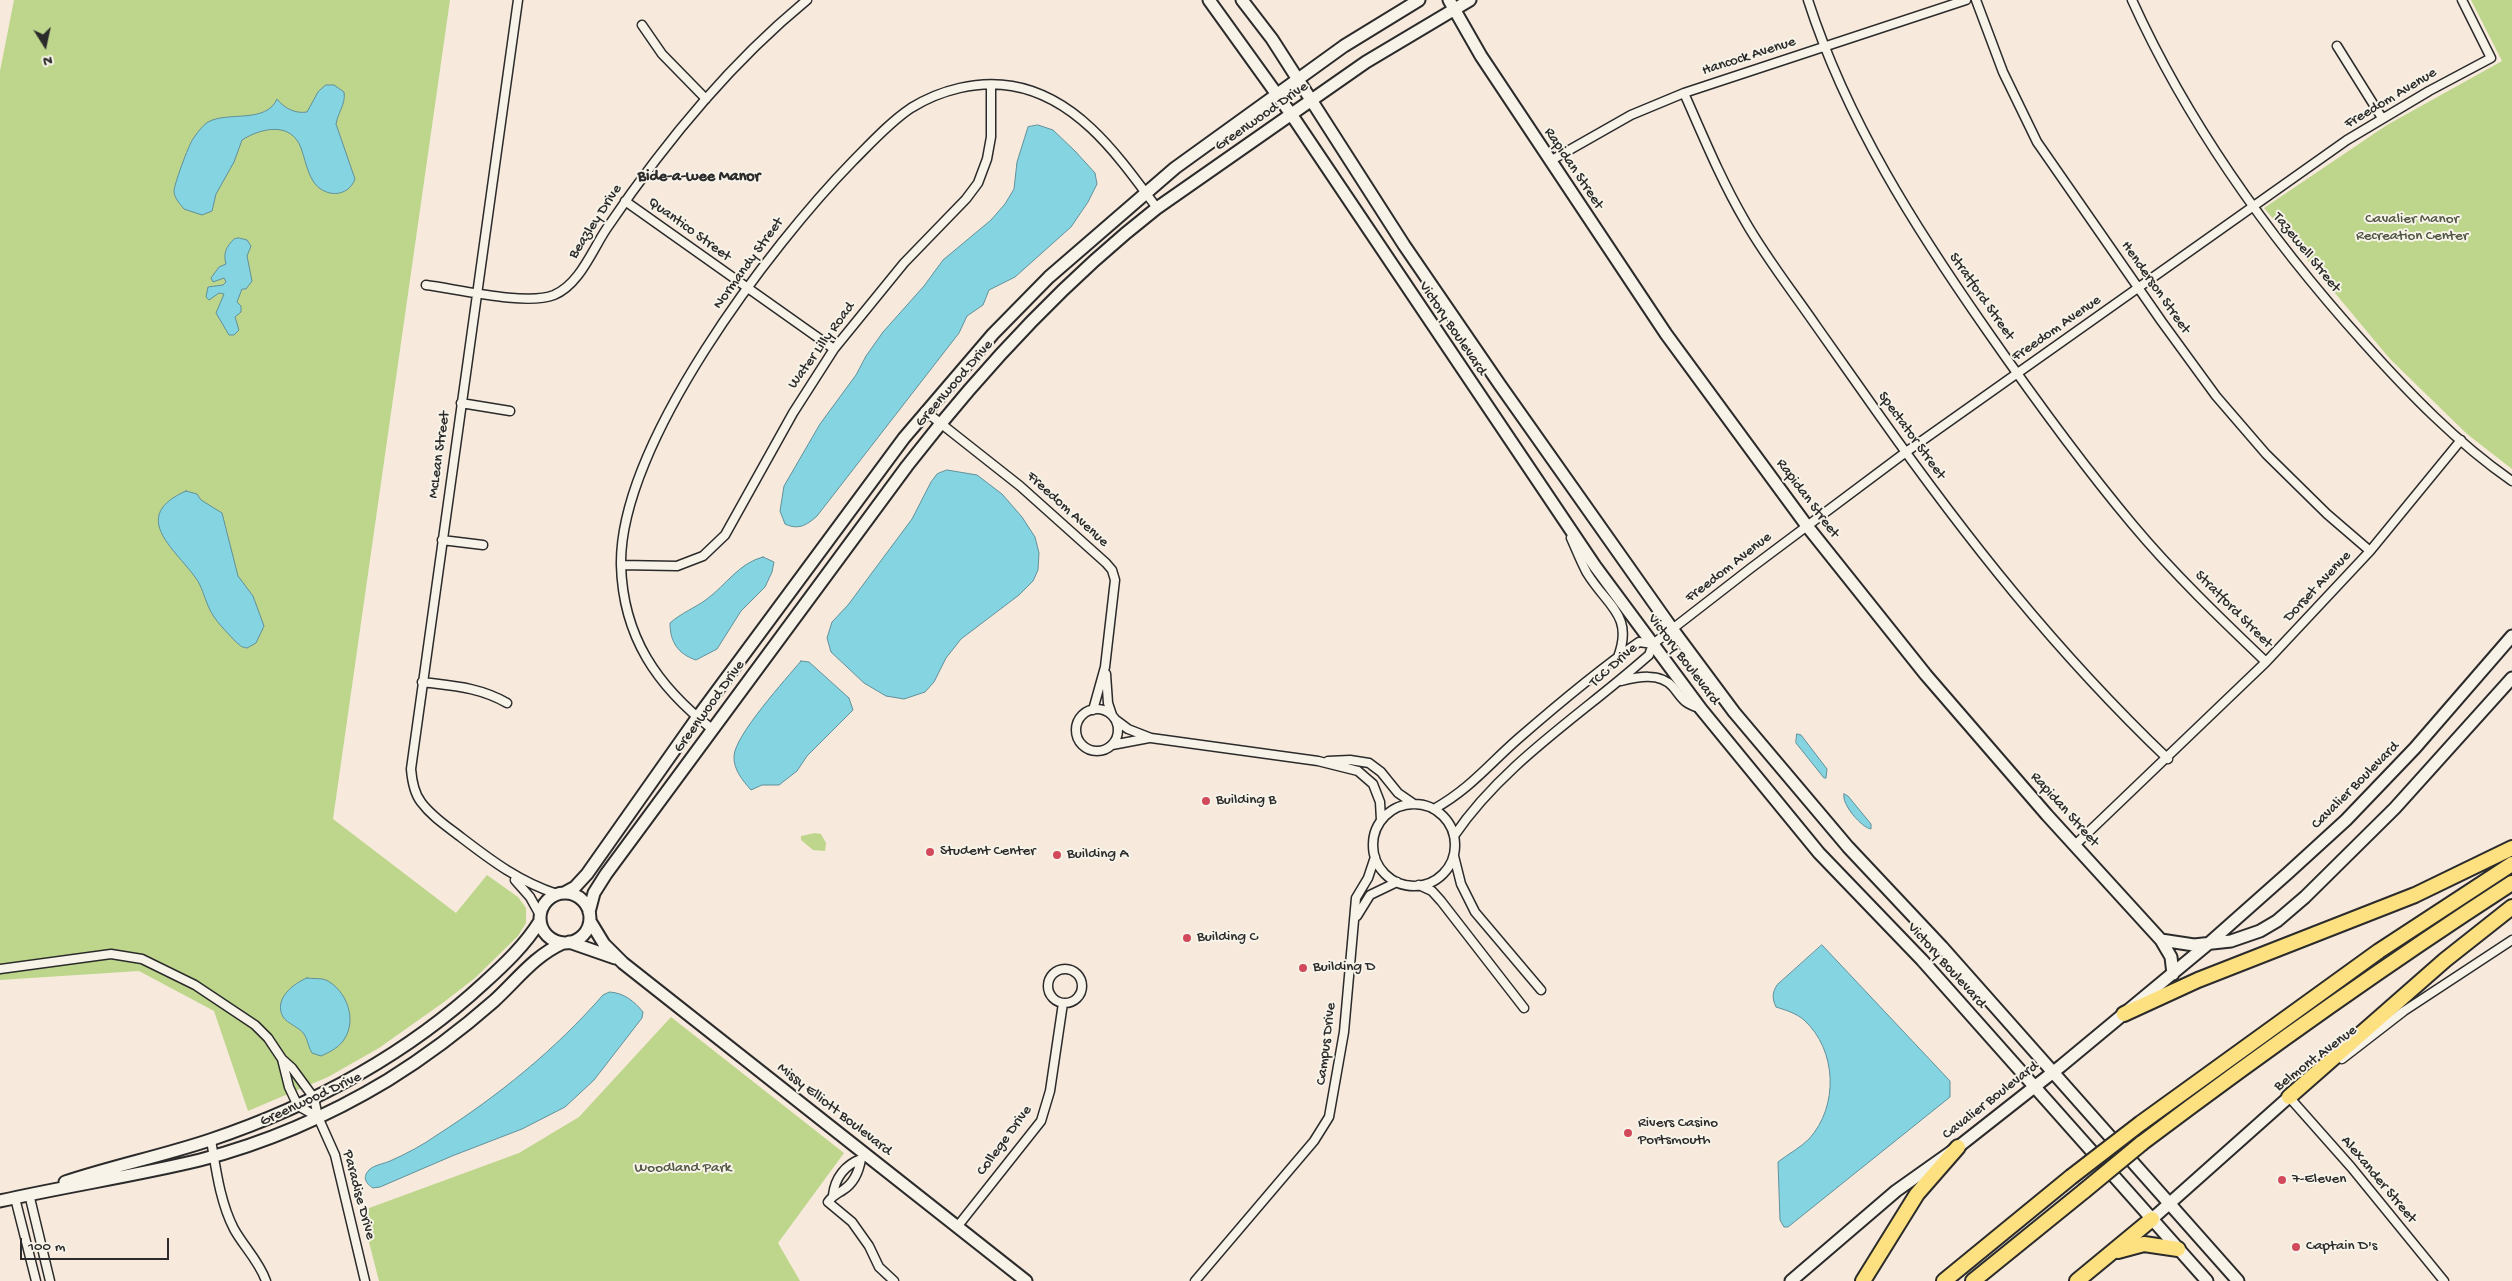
<!DOCTYPE html>
<html>
<head>
<meta charset="utf-8">
<style>
	body { margin:0 }
	#map { position:relative; width:2512px; height:1281px; overflow:hidden; background:#f7e9dc; font-family:"Gochi Hand",sans-serif }
	canvas { display:block }
	.north { position:absolute; left:20px; top:20px; width:50px; height:50px; -webkit-text-stroke:4px #f7f3e8; paint-order:stroke; rotate:170deg; font-size:14px; font-weight:700; line-height:20px; text-align:center; color:#2b2b2b }
	.north::after { content:''; display:block; margin:auto; width:18px; height:22px; background:#2b2b2b; clip-path:polygon(50% 0,100% 100%,50% 72%,0 100%) }
	.scale { position:absolute; left:20px; top:1238px; width:149px; height:22px; box-sizing:border-box; border:2px solid #2b2b2b; border-top:0; padding-left:6px; font-size:15px; line-height:18px; white-space:nowrap; color:#2b2b2b; -webkit-text-stroke:4px #f7f3e8; paint-order:stroke }
</style>
</head>
<body>
<div id="map">
<canvas width="2512" height="1281"></canvas>
<div class="north">N</div>
<div class="scale">100 m</div>
</div>
<script>
const c = document.querySelector('canvas').getContext('2d');
c.lineJoin = 'round';
function fillPath(path, color) { c.fillStyle = color; c.fill(path, 'evenodd'); }
function stroke(path, color, width, dash) { c.strokeStyle = color; c.lineWidth = width; c.lineCap = dash ? 'butt' : 'round'; c.setLineDash(dash || []); c.stroke(path); }
function write(font, color, halo, rows, align = 'center') {
  c.font = font + ' "Gochi Hand",sans-serif'; c.lineWidth = 4; c.setLineDash([]); c.textBaseline = 'middle'; c.strokeStyle = halo; c.fillStyle = color; for (const [text, x, y, turn = 0] of rows) {
    c.save(); c.translate(x, y); c.rotate((+turn || 0) * Math.PI / 180); c.textAlign = isNaN(turn) ? turn : align; if (halo) c.strokeText(text, 0, 0); c.fillText(text, 0, 0); c.restore();
  }
}
fillPath(new Path2D(`
	M14,0h436l-117,819 123,94 31,-38 31,22 8,11v15l-8,13 -43,42 -31,24 -65,46 -51,29 -80,34 -34,-100 -75,-40 -139,9v-909z
	M2471,0h41v469l-45,-35 -77,-75 -126,-151 123,-83 115,-64z
	M815,833l6,1 5,9 -1,8 -12,-1 -12,-10v-4z
	M671,1017l173,136 -66,90 22,38h-421l-18,-70 158,-58 60,-36z`), '#bed68c');
const water = new Path2D(`
	M326,85h8l10,7c2,12 -6,20 -8,32l19,55c-7,19 -31,19 -42,2 -6,-10 -8,-22 -12,-33 -10,-27 -40,-20 -59,-8l-8,22 -18,32 -4,17 -10,4 -18,-6c-4,-5 -9,-10 -10,-17 -1,-5 15,-48 19,-53 3,-5 10,-14 15,-17 20,-11 58,2 69,-23 7,9 18,15 30,13l11,-20z
	M1038,125l15,5 22,21 20,22 2,11 -9,18 -17,25 -56,50 -26,13 -6,15 -16,11 -8,17 -142,183c-11,10 -19,14 -32,8l-5,-13 4,-25 36,-62 36,-49 10,-19 17,-24 41,-46 19,-26 48,-40 14,-16 9,-15 3,-27 11,-35z
	M239,238l8,2 4,6 -4,10 5,25 -6,8h-4l-5,13 4,4v6l-6,5 4,13 -5,5h-5l-13,-22 8,-19 -5,-1 -10,7 -3,-3 2,-10 15,-2 3,-3 -2,-4 -11,4 -2,-4 8,-11 7,-3c-3,-11 0,-17 8,-25z
	M947,470l30,5 25,19 20,23 13,20 4,16 -1,17 -5,11 -14,14 -58,44 -15,19 -12,24 -9,10 -21,7 -18,-3 -22,-13 -33,-31 -4,-14 5,-16 16,-17 64,-86 19,-37 6,-8z
	M186,491l11,3 4,6 21,13 16,63 15,20 11,30 -8,17 -9,5c-7,-1 -7,-3 -12,-7 -10,-11 -20,-20 -26,-33 -5,-11 -7,-22 -14,-31 -21,-29 -66,-61 -9,-86z
	M763,557l11,5 -2,10 -7,15 -24,24 -24,38 -21,11c-18,-6 -26,-18 -26,-37 11,-10 25,-15 37,-24 19,-14 32,-36 56,-42z
	M801,661l8,1 40,36 4,12 -46,46 -10,15 -18,14h-17l-11,5c-8,-9 -18,-21 -17,-34 1,-21 52,-77 67,-95z
	M1797,734l4,1 26,34 -1,9h-2l-28,-35z
	M1844,794l4,2 23,28v5c-9,-1 -30,-25 -27,-35z
	M1822,945l128,136v16l-162,130h-4l-4,-7 -2,-58c10,-8 22,-14 31,-23 30,-33 28,-89 -5,-119 -8,-7 -19,-10 -28,-13 -4,-9 -4,-14 1,-22z
	M307,978c6,1 14,0 19,2 20,10 31,38 19,58 -5,9 -15,14 -24,18l-9,-3c-4,-6 -4,-13 -8,-19 -5,-7 -16,-10 -21,-17 -10,-18 11,-34 24,-39z
	M610,992c14,1 24,9 33,20l-1,6 -48,62 -29,27 -43,22 -70,27 -72,31 -7,1c-7,-4 -11,-11 -4,-18 5,-5 14,-6 21,-9 16,-7 33,-16 47,-26 61,-39 118,-85 166,-140z`);
fillPath(water, '#85d4e2');
stroke(water, '#619099', 1);
const street = new Path2D(`
	M518,0l-107,769c1,12 3,24 10,33 11,15 27,25 41,36 30,23 58,44 95,56
	M1808,0c39,121 108,229 180,332 46,66 93,131 145,193 41,49 87,93 133,137
	M1976,0l27,72 34,70 125,180 54,74 50,58 61,60 43,37
	M2132,0c58,128 140,241 233,344 44,49 92,99 147,137
	M642,25l20,29 44,45
	M2337,46l45,72
	M1684,93c19,43 37,87 61,128 21,37 48,71 72,106 20,28 40,57 60,85 89,126 179,240 291,347
	M1550,161l81,-46 53,-22 282,-93
	M625,201l209,148
	M426,285c31,4 100,21 128,10 26,-11 38,-45 53,-67 56,-83 122,-164 200,-228
	M461,403l49,8
	M925,411l95,75 86,77 6,7 3,10 -10,87 -12,43
	M1571,538c5,11 10,24 16,35 20,33 47,42 31,84
	M442,540l41,5
	M621,565l56,1 26,-10 22,-21 68,-122 41,-64 70,-86 62,-64 12,-16 9,-24 4,-22v-52
	M1106,674l2,29 4,12
	M1621,681c16,-4 39,-9 52,6 10,12 10,16 26,21
	M422,682c31,4 57,5 85,21
	M1076 730a21 21 0 1 1 42 0a21 21 0 1 1-42 0Z
	M1116,720l12,9 23,9 167,23 40,10 15,13 7,18 1,18
	M712,729c-55,-43 -89,-92 -91,-164 -2,-121 150,-320 232,-404 18,-18 37,-39 58,-53 29,-18 67,-28 101,-22 66,11 107,71 145,122
	M1112,745l37,-7
	M1328,761l22,-1 19,3 12,9 17,21 16,11
	M1373 845a41 41 0 1 1 82 0a41 41 0 1 1-82 0Z
	M1434,809c37,-21 54,-44 85,-71 38,-33 78,-67 120,-96l14,2
	M1454,836c48,-71 124,-119 188,-175l7,-6 4,-11 98,-76 155,-116 441,-312 82,-49 62,-33 -29,-58
	M2075,845l191,-183 104,-111 91,-111
	M1454,856l7,28 14,28 66,78
	M515,880l15,17 10,18
	M1419,885l13,6 9,10 83,107
	M1357,916l13,-21 27,-13
	M1048 986a17 17 0 1 1 34 0a17 17 0 1 1-34 0Z
	M0,969l111,-15 31,5 53,26 60,40 13,13 14,21 10,9 22,30 4,19 17,38 30,126
	M282,1059l7,28 9,19 20,11
	M2342,1059l62,-48 108,-71
	M2292,1095l-3,2 62,70 93,114
	M211,1140c5,29 9,62 23,89 10,18 25,32 32,52
	M29,1194l21,87
	M833,1195c2,-17 12,-30 28,-36 -2,12 -7,24 -18,31 -6,4 -10,5 -15,12l24,20 17,24 10,21 15,14
	M15,1198l21,83
	M957,1227l84,-106 9,-30 13,-88
	M1195,1281l119,-140 15,-24 15,-85 12,-134 12,-20 7,-21`);
const secondary = new Path2D(`
	M1209,0l82,114 304,452 106,143 118,144 103,107 285,321
	M1242,0l30,39 132,206 96,140 173,245 61,82 114,135 94,100 296,334
	M1449,0l32,56 185,278 141,192 119,149 121,140 114,125 33,5 37,-4 29,-10 17,-10 28,-24 90,-89 117,-130
	M564,893l11,-6 12,-13 110,-156 207,-280 89,-104 56,-57 126,-109 169,-122 75,-46
	M540 918a25 25 0 1 1 50 0a25 25 0 1 1-50 0Z
	M589,912l5,-19 12,-19 301,-408c73,-94 155,-184 250,-258l209,-146 104,-62
	M590,921l14,23 19,19 403,318
	M2161,940l10,17 2,17
	M569,942l46,16
	M65,1182c48,-16 97,-26 145,-42 101,-34 196,-85 274,-157 21,-19 41,-38 56,-62
	M0,1201c66,-15 134,-25 200,-41 66,-17 130,-45 188,-80 37,-23 73,-50 106,-79 23,-21 40,-45 69,-58
	M2152,1219l137,-122
	M1791,1281l105,-90 62,-44 103,-81 147,-122 80,-71 58,-53 69,-72 97,-112`);
const highway = new Path2D(`
	M2124,1014l74,-34 217,-85 97,-47
	M2289,1097l156,-137 67,-53
	M2141,1123l238,-172 133,-87
	M2142,1143c121,-91 243,-178 370,-260
	M2118,1251l26,-7 34,5
	M1863,1281l54,-87 41,-47
	M1944,1281l127,-104
	M1973,1281l111,-90
	M2077,1281l75,-62`);
stroke(street, '#2b2b2b', 11);
stroke(secondary, '#2b2b2b', 15);
stroke(highway, '#2b2b2b', 18);
stroke(street, '#f7f3e8', 8);
stroke(secondary, '#f7f3e8', 11);
stroke(highway, '#fde080', 14);
const highwayBridge = new Path2D(`
	M2071,1177l70,-54
	M2084,1191l58,-48`);
stroke(highwayBridge, '#2b2b2b', 18, []);
stroke(highwayBridge, '#fde080', 14);
for (const [x, y, r, color] of [
	[1206,801,5,"#d1495b"],
	[930,852,5,"#d1495b"],
	[1057,855,5,"#d1495b"],
	[1187,938,5,"#d1495b"],
	[1303,968,5,"#d1495b"],
	[1628,1133,5,"#d1495b"],
	[2282,1180,5,"#d1495b"],
	[2296,1247,5,"#d1495b"]
]) { const dot = new Path2D(); dot.arc(x, y, r, 0, 2 * Math.PI); c.fillStyle = color; c.fill(dot); stroke(dot, '#f7f3e8', 2); }
write('15px', '#2b2b2b', '#f7f3e8', [
	["Hancock Avenue",1749,57,-18],
	["Freedom Avenue",2391,99,-31],
	["Greenwood Drive",1262,117,-35],
	["Rapidan Street",1573,169,56],
	["Beazley Drive",596,222,-57],
	["Quantico Street",689,230,36],
	["Tazewell Street",2306,253,51],
	["Normandy Street",749,264,-54],
	["Henderson Street",2155,288,55],
	["Stratford Street",1981,297,55],
	["Victory Boulevard",1452,329,56],
	["Freedom Avenue",2057,329,-35],
	["Water Lilly Road",822,346,-54],
	["Greenwood Drive",955,384,-49],
	["Spectator Street",1911,436,54],
	["McLean Street",440,455,-82],
	["Rapidan Street",1807,499,53],
	["Freedom Avenue",1067,510,42],
	["Freedom Avenue",1729,568,-38],
	["Dorset Avenue",2318,587,-47],
	["Stratford Street",2233,610,45],
	["Victory Boulevard",1683,660,53],
	["TCC Drive",1614,666,-42],
	["Greenwood Drive",710,707,-54],
	["Cavalier Boulevard",2356,786,-45],
	["Rapidan Street",2064,810,48],
	["Victory Boulevard",1946,966,48],
	["Campus Drive",1327,1044,-83],
	["Belmont Avenue",2316,1059,-37],
	["Greenwood Drive",311,1100,-25],
	["Cavalier Boulevard",1991,1101,-38],
	["Missy Elliott Boulevard",834,1110,38],
	["College Drive",1005,1141,-54],
	["Alexander Street",2378,1180,50],
	["Paradise Drive",358,1195,75]
]);
write('15px', '#505643', '#f7f3e8', [
	["Cavalier Manor",2412,220],
	["Recreation Center",2412,237],
	["Woodland Park",683,1169]
]);
write('15px', '#2b2b2b', '#f7f3e8', [
	["Building B",1216,801],
	["Student Center",940,852],
	["Building A",1067,855],
	["Building C",1197,938],
	["Building D",1313,968],
	["Rivers Casino",1638,1124],
	["Portsmouth",1638,1141],
	["7-Eleven",2292,1180],
	["Captain D's",2306,1247]
], 'left');
write('bold 16px', '#2b2b2b', '#f7f3e8', [
	["Bide-a-wee Manor",699,178]
]);
</script>
</body>
</html>
